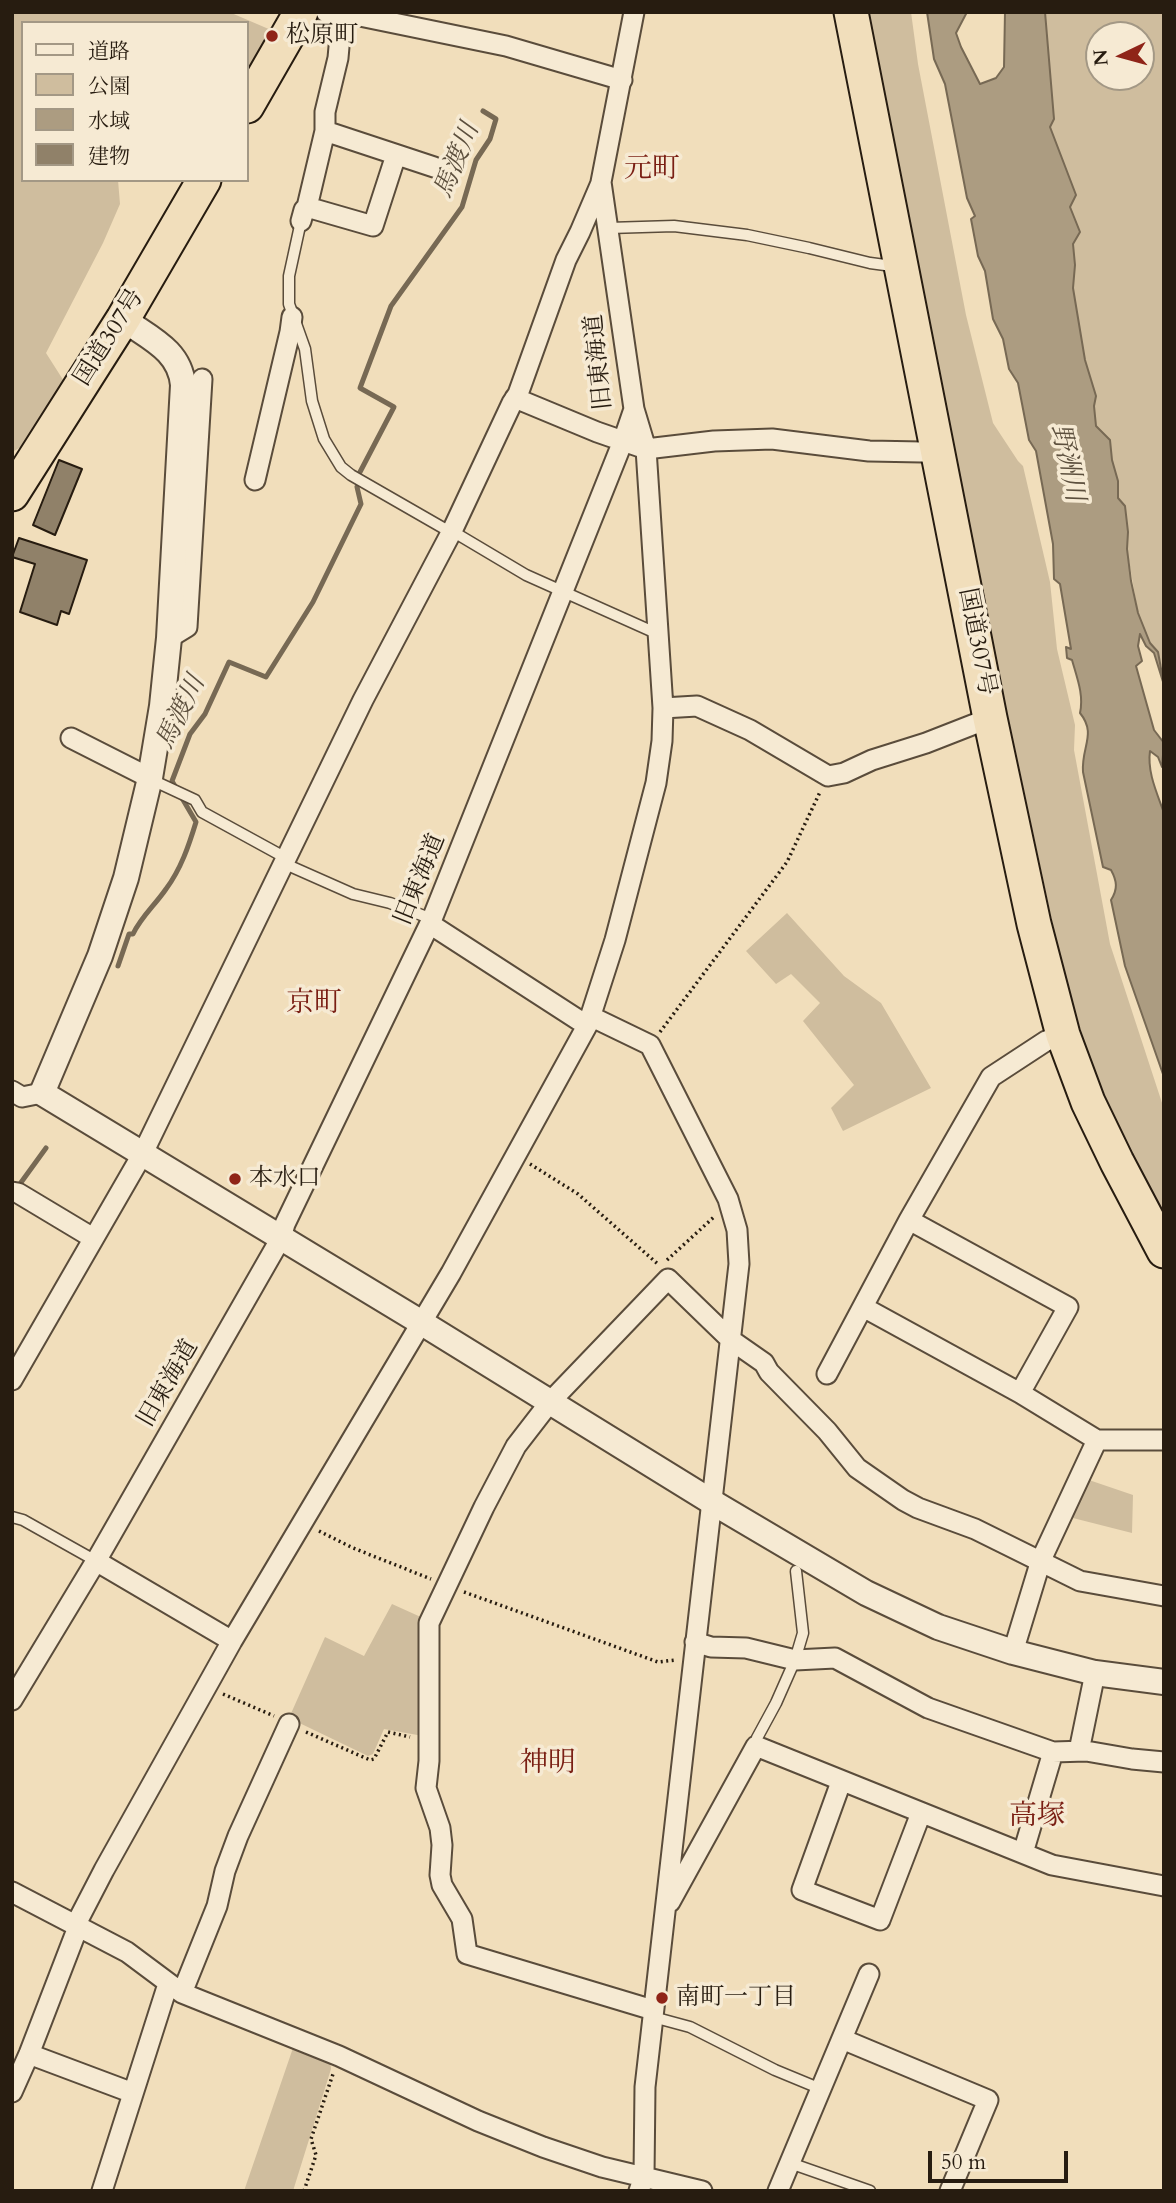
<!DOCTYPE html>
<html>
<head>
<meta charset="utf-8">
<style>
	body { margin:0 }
	#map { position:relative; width:1176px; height:2203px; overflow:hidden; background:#f1debb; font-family:Cardo,"Noto Serif JP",serif }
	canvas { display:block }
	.frame { position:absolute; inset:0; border:14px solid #271c10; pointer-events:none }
	.legend { position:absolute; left:21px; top:21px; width:228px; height:161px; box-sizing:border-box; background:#f6ead3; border:2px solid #a39885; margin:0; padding:9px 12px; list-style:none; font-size:21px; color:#271c10 }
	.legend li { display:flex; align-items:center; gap:14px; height:35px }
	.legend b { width:35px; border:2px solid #a39885 }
	.north { position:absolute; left:1085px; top:21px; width:70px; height:70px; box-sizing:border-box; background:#f6ead3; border:2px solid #a39885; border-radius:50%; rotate:265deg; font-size:19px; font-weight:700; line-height:28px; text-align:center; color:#271c10 }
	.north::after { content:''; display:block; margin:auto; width:24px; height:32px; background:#8f2418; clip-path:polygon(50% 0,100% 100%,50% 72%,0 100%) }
	.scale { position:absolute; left:928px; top:2151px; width:140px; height:32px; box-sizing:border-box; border:4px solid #271c10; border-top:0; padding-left:9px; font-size:21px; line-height:24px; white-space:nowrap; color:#271c10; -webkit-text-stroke:5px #f6ead3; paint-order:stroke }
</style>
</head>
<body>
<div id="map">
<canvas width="1176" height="2203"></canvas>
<div class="frame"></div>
<ul class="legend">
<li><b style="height:9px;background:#f6ead3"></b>道路</li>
<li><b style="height:19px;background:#cfbd9e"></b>公園</li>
<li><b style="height:19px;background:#ac9c81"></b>水域</li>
<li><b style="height:19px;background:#908169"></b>建物</li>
</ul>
<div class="north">N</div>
<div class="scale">50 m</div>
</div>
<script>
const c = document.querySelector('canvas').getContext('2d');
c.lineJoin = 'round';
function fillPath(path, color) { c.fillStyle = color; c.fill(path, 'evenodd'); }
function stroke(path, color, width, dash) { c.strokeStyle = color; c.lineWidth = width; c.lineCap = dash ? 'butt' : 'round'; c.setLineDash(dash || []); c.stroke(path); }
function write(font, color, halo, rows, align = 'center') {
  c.font = font + ' Cardo,"Noto Serif JP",serif'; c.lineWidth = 7; c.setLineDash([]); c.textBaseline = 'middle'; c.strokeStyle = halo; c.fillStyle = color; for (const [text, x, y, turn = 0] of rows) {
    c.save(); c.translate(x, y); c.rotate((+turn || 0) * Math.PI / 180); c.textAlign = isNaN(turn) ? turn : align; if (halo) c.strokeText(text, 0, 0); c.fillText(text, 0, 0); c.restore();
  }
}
fillPath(new Path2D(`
	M12,12h217l42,18 -24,45v-52h-224v157h95l2,24 -17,39 -57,110 21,33 -44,60 -11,6z
	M865,12h46l7,52 48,251 27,108 25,38 5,5 27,116 7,67 18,76 -1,25 36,194 54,165v108l-43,-83 -33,-80 -25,-82 -70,-325z
	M1045,12h119v665l-6,-25 -8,-9 -12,-30 -11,-64 1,-17 -10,-34v-17l-6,-21 -2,-20 -14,-14 -2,-20 2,-10 -11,-36 -12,-73 2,-22 -2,-22 6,-11 -9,-26 6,-11 -27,-68 5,-8zM1099,35h42v42h-42z
	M787,913l57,63 37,27 50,85 -88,43 -12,-23 23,-23 -51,-64 17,-18 -29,-29 -15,10 -30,-33z
	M1086,1479l47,16 -1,38 -63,-16z
	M392,1604l31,14v118l-39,-7 -11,25 -5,2 -79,-38 36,-81 39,19z
	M294,2045l36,13 1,11 -38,122h-49z`), '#cfbd9e');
const water = new Path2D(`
	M927,12h40l-11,21 5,14 19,37 16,-6 8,-11 1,-55h40l9,107 -4,8 26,68 -6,12 10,25 -7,12 2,21 -2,23 12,72 11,36 -2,10 2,20 14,14 2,20 6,21v17l7,8 3,26 -1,17 4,32 7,32 12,30 8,9 6,33 -10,-32 -8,-7 -6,-12 -2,12 4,15 -6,5 18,64 10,13 -2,24 -4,-10 -8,-6c-3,21 7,42 14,62v264l-39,-111 -14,-66c7,-11 6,-19 0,-30l-8,-3 -20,-95c-2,-25 14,-38 -3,-59 4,-18 -3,-35 -8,-53l-5,-2 -1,-11 5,2 -11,-65 -6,-5 -1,-35 -17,-93 -7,-11 -11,-57 -9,-14 -6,-30 -10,-20 -8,-48 -7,-15 -7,-37 4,-3 -8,-18 -22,-114 -11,-25z`);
fillPath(water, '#ac9c81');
stroke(water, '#776954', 2);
stroke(new Path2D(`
	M360,472l34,-65 -34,-19 31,-82 71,-99 14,-47 14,-21 6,-20 -13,-8
	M118,966l11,-32h4c8,-17 22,-29 33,-45 15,-20 23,-44 30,-67l-24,-41 18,-47 15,-20 24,-52 37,15 47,-75 48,-98 -4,-17
	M17,1188l29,-40`), '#776954', 5);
const building = new Path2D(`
	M59,460l23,9 -27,66 -22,-10z
	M19,538l68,22 -18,54 -8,-3 -4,14 -37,-13 15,-48 -23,-7z`);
fillPath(building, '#908169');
stroke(building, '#271c10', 2);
const service = new Path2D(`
	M301,221l-12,55v28l16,45 7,52 12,38 17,28 10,8 94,54 7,2 74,44 132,59
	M609,228l65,-2 73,9 62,13 61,15 15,2
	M152,780l43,20 7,12 84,46
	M283,863l70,31 37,9 42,16
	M12,1517l11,3 73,41
	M756,1746l1,-8 19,-35 19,-43 8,-27 -7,-62
	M653,2017l37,10 85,43 46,19
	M790,2163l80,28`);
const minor = new Path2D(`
	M326,12l24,2 156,32 116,34
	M325,131l109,36
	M307,207l66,19 23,-71
	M301,221l3,-11 3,-3 18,-76v-19l13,-54 4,-45
	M515,398l82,34 49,17 68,-8 58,-2 97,12 53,1 17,-2
	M255,480l35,-148 2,-15
	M169,638l18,-11 15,-248
	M663,708l34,-2 53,24 78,46 16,-3 28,-13 54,-17 64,-25
	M71,738l79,40
	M430,924l150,97 8,3
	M590,1016l60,29 78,154 9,31 2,34 -94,823 -1,89 -5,15
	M12,1091l10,6 20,-4
	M12,1192l6,1 75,45
	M909,1220l159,87 -48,86
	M863,1307l157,86 77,47h67
	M827,1374l82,-154 82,-143 55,-36 17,-6
	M12,1380l131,-227 220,-453 89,-169 60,-128 6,-9 48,-134 14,-28 21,-49
	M96,1561l136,80
	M695,1642l16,5 35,1 49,12 40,-2 93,50 125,44 33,-1 46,8 32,3
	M1013,1652l28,-92 56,-120
	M12,1700l84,-139 185,-323 4,-14 147,-305 191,-478 11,-32 -33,-227 33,-170
	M1079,1751l16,-78
	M841,1782l-39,108 78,30 41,-107
	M1023,1853l30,-101
	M12,1892l115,60 55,41 157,63 139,65 65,26 59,20 100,24
	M670,1902l86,-156 296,119 112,21
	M75,1926l29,-56 128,-229 219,-368 137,-249 27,-84 41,-157 6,-42 1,-33 -17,-259 -12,-40
	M182,1993l35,-87 8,-35 13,-35 51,-112
	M653,2010l-186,-56 -5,-35 -20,-34 -2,-10 2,-30 -2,-17 -14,-40 3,-27v-138l55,-116 32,-61 34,-44 118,-123 63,61 33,23 5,9 58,59 30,37 46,32 15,8 57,21 105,52 84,15
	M842,2039l146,61 -38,91
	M29,2054l104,39
	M12,2092l17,-38 49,-127
	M102,2191l66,-207
	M778,2191l91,-217`);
const tertiary = new Path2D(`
	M123,319c26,19 57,31 60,66l-14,253 -7,68 -12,72 -24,100 -26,78 -58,137 380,230 290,179 154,91 72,34 75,25 82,21 69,9`);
const trunk = new Path2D(`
	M851,12l139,706 44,206 29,111 25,67 29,60 47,89
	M247,106l54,-94
	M12,494l111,-175 81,-139`);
stroke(service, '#5a4c3b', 13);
stroke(minor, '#5a4c3b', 23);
stroke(tertiary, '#5a4c3b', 28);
stroke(trunk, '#271c10', 37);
stroke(new Path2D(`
	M660,1032l127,-170 33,-70
	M530,1164l48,30 81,71
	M667,1260l48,-44
	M319,1531l34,17 78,31
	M464,1592l194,70 17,-2
	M223,1694l51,22
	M306,1732l64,28 4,-1 14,-27 22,5
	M304,2191l12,-36 -5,-16 22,-65`), '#271c10', 3.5, [2, 3.5]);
stroke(service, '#f6ead3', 10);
stroke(minor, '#f6ead3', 19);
stroke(tertiary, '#f6ead3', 24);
stroke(trunk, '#f1debb', 33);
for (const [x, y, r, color] of [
	[272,36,7,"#8f2418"],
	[235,1179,7,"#8f2418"],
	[662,1998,7,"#8f2418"]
]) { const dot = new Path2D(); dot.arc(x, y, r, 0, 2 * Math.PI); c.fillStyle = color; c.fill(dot); stroke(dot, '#f6ead3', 2.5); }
write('24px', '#271c10', '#f6ead3', [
	["松原町",286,36],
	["本水口",249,1179],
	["南町一丁目",676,1998]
], 'left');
write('24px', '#271c10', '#f6ead3', [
	["国道307号",110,338,-58],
	["旧東海道",600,362,-96],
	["国道307号",976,642,79],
	["旧東海道",421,880,-68],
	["旧東海道",169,1384,-60]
]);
write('italic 26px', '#5c4f3d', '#f6ead3', [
	["馬渡川",458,161,-68],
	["野洲川",1066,463,78],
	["馬渡川",182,713,-64]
]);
write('28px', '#7a1f14', '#f6ead3', [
	["元町",652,171],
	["京町",314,1005],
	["神明",548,1765],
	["高塚",1037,1818]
]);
</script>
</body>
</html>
